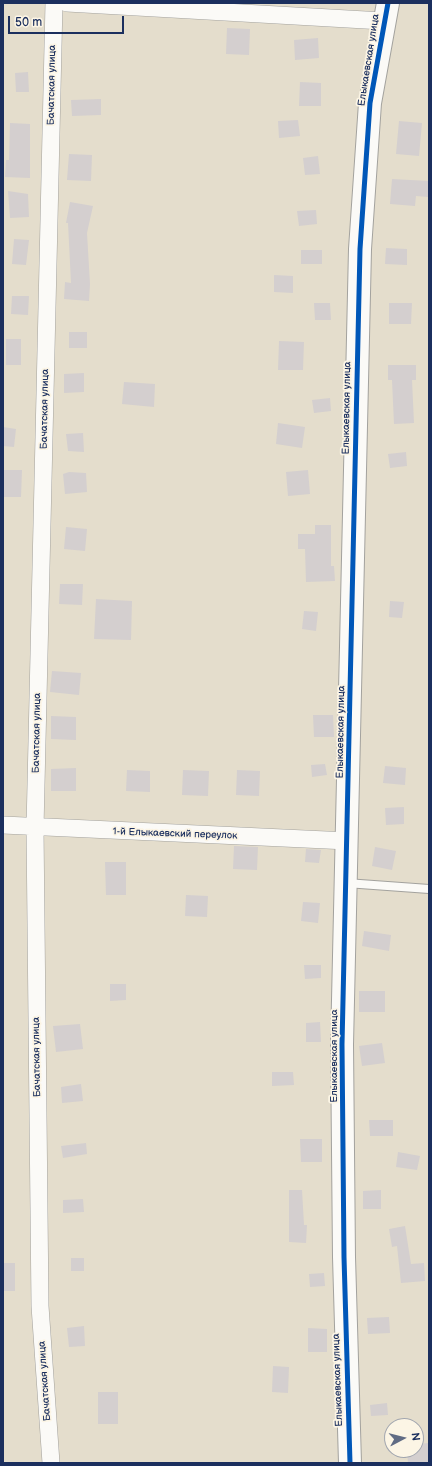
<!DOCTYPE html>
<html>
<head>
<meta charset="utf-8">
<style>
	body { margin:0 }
	#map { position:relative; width:432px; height:1466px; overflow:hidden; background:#e4ddcc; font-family:"Balsamiq Sans",sans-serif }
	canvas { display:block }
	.frame { position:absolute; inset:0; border:4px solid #1b2f5e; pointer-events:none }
	.north { position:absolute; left:384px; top:1418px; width:40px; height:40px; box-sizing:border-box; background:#fcf5e5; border:1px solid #a2a6af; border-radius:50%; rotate:83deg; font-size:11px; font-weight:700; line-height:16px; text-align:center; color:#1b2f5e }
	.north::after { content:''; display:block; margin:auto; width:14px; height:18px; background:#616c84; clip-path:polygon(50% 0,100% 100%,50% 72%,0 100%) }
	.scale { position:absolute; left:8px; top:16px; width:116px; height:18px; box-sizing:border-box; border:2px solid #1b2f5e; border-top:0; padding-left:5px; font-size:12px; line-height:14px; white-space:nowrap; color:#1b2f5e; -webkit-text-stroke:3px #fcf5e5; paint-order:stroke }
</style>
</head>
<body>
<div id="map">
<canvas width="432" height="1466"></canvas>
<div class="frame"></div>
<div class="north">N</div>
<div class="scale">50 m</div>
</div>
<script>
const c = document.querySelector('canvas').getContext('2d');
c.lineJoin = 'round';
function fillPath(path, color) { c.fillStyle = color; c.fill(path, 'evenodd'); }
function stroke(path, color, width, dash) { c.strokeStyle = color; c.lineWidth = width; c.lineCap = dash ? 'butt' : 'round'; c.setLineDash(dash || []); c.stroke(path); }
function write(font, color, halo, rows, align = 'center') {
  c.font = font + ' "Balsamiq Sans",sans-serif'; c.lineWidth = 3.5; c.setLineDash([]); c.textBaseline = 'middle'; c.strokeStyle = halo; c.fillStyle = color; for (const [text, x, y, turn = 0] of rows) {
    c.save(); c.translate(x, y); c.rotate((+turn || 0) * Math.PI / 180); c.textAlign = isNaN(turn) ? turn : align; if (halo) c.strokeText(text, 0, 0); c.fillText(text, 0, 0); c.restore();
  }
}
fillPath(new Path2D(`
	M227,28l23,1 -1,26 -23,-1z
	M318,38l1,20 -24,2 -1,-20z
	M28,72l1,20h-13l-1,-19z
	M300,82l21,1v23h-22z
	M101,99v16l-29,1 -1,-16z
	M298,120l2,16 -21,2 -1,-17z
	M399,121l23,2 -3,33 -23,-2z
	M10,123l20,1v54l-25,-1 1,-17h3z
	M69,154l23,1 -1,26 -24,-1z
	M318,156l2,18 -15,1 -2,-17z
	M392,179l37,2 -1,16 -12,-1 -1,10 -25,-2z
	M8,191l20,3 1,23 -19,1z
	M70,202l23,4 -6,27 3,51 -1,17 -25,-2 1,-17 6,1 -3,-60h-2z
	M316,210l1,14 -18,2 -2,-15z
	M14,239l15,1 -3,25 -14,-1z
	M386,248l21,1v16l-22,-1z
	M301,250h21v14h-21z
	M274,275l19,1v17l-19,-1z
	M12,296h17l-1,19 -17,-1z
	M314,303h16l1,17h-16z
	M389,303h23l-1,21h-22z
	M69,332h18v16h-18z
	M6,339h15v26h-15z
	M279,341l25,1 -1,28h-25z
	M388,365h28v15h-4l2,43 -20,1 -2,-44h-4z
	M84,373v19l-20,1v-19z
	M124,382l31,2 -1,23 -32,-3z
	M330,398l1,13 -17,2 -2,-13z
	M278,423l27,4 -3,21 -26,-4z
	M3,427l13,2 -2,18 -11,-1z
	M83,433l1,19 -16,-1 -2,-17z
	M406,452l1,14 -17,2 -2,-14z
	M3,470h19l-1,27h-18z
	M308,470l2,24 -22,2 -2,-24z
	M69,472l17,1 1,19 -22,2 -2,-20z
	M315,525h16v41h3l1,15 -29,1 -1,-33h-7v-15h17z
	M66,527l21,2 -2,22 -21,-2z
	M60,584h23l-1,21 -23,-1z
	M96,599l36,2 -1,39 -37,-1z
	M390,601l14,1 -2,16 -13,-1z
	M304,611l14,1 -2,19 -14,-2z
	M52,671l29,2 -2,22 -29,-3z
	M313,715h20l1,22h-20z
	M51,716l25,1v23l-25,-1z
	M325,764l2,11 -15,2 -1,-12z
	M385,766l21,2 -1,17 -22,-2z
	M76,768v23h-25v-22z
	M127,770l23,1v21l-24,-1z
	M183,770l26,1 -1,25 -26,-1z
	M237,770l23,1 -1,25 -23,-1z
	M404,807v17l-18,1 -1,-17z
	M234,846l24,1 -1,23 -24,-1z
	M375,847l21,4 -4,19 -20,-4z
	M306,849l15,1 -2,13 -14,-1z
	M105,862h21v33h-20z
	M186,895l22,1 -1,21 -22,-1z
	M303,902l17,1 -2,20 -17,-2z
	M364,931l27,4 -2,16 -27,-5z
	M304,965h17v13l-16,1z
	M110,984h16v16l-16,1z
	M359,991h26v21h-26z
	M320,1022l1,20h-15v-19z
	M80,1024l3,25 -27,3 -3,-26z
	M382,1043l3,20 -23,3 -3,-20z
	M272,1072h21l1,13 -22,1z
	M81,1084l2,17 -21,2 -1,-16z
	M369,1120h24v16h-23z
	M300,1139h22v23h-21z
	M86,1143l1,11 -24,4 -2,-12z
	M398,1152l22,4 -3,14 -21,-3z
	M289,1190h13l2,35h3l-1,18 -17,-1z
	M381,1190v19h-18v-18z
	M83,1199l1,13 -21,1v-13z
	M405,1226l6,38 13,-1 1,18 -24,2 -4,-37 -5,1 -3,-18z
	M71,1258h13v13h-13z
	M3,1263h12v28h-12z
	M324,1273l1,13 -15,1 -1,-13z
	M389,1317l1,16 -22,1 -1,-16z
	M84,1326l1,20 -16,1 -2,-19z
	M308,1328l19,1v23h-19z
	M273,1366l16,1 -1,26 -16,-1z
	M98,1392h20v32h-20z
	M387,1403l1,12 -17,1 -1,-11z
	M429,1443v20h-21l-1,-13h9v-6z`), '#d4cfcf');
const lane = new Path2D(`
	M346,883l83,6`);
const street = new Path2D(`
	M67,3l316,18
	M3,825l345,16
	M51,1463l-11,-157 -5,-478 19,-825`);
const secondary = new Path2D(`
	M350,1463l-6,-206 -2,-213 18,-795 10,-146 18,-100`);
stroke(lane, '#a3a29e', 10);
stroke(street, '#a3a29e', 18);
stroke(secondary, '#a3a29e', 24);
stroke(lane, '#fbfaf7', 8);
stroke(street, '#fbfaf7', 17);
stroke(secondary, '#fbfaf7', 22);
stroke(new Path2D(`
	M350,1463l-6,-206 -2,-213 18,-795 10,-146 18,-100`), '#0057b8', 5);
write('10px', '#1b2f5e', '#fcf5e5', [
	["Елыкаевская улица",369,60,-81],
	["Бачатская улица",52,85,-89],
	["Елыкаевская улица",347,408,-89],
	["Бачатская улица",45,409,-89],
	["Елыкаевская улица",341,732,-89],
	["Бачатская улица",37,733,-89],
	["1-й Елыкаевский переулок",175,834,2],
	["Елыкаевская улица",334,1056,-90],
	["Бачатская улица",37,1057,-91],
	["Елыкаевская улица",338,1380,-92],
	["Бачатская улица",45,1381,-94]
]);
</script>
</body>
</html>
